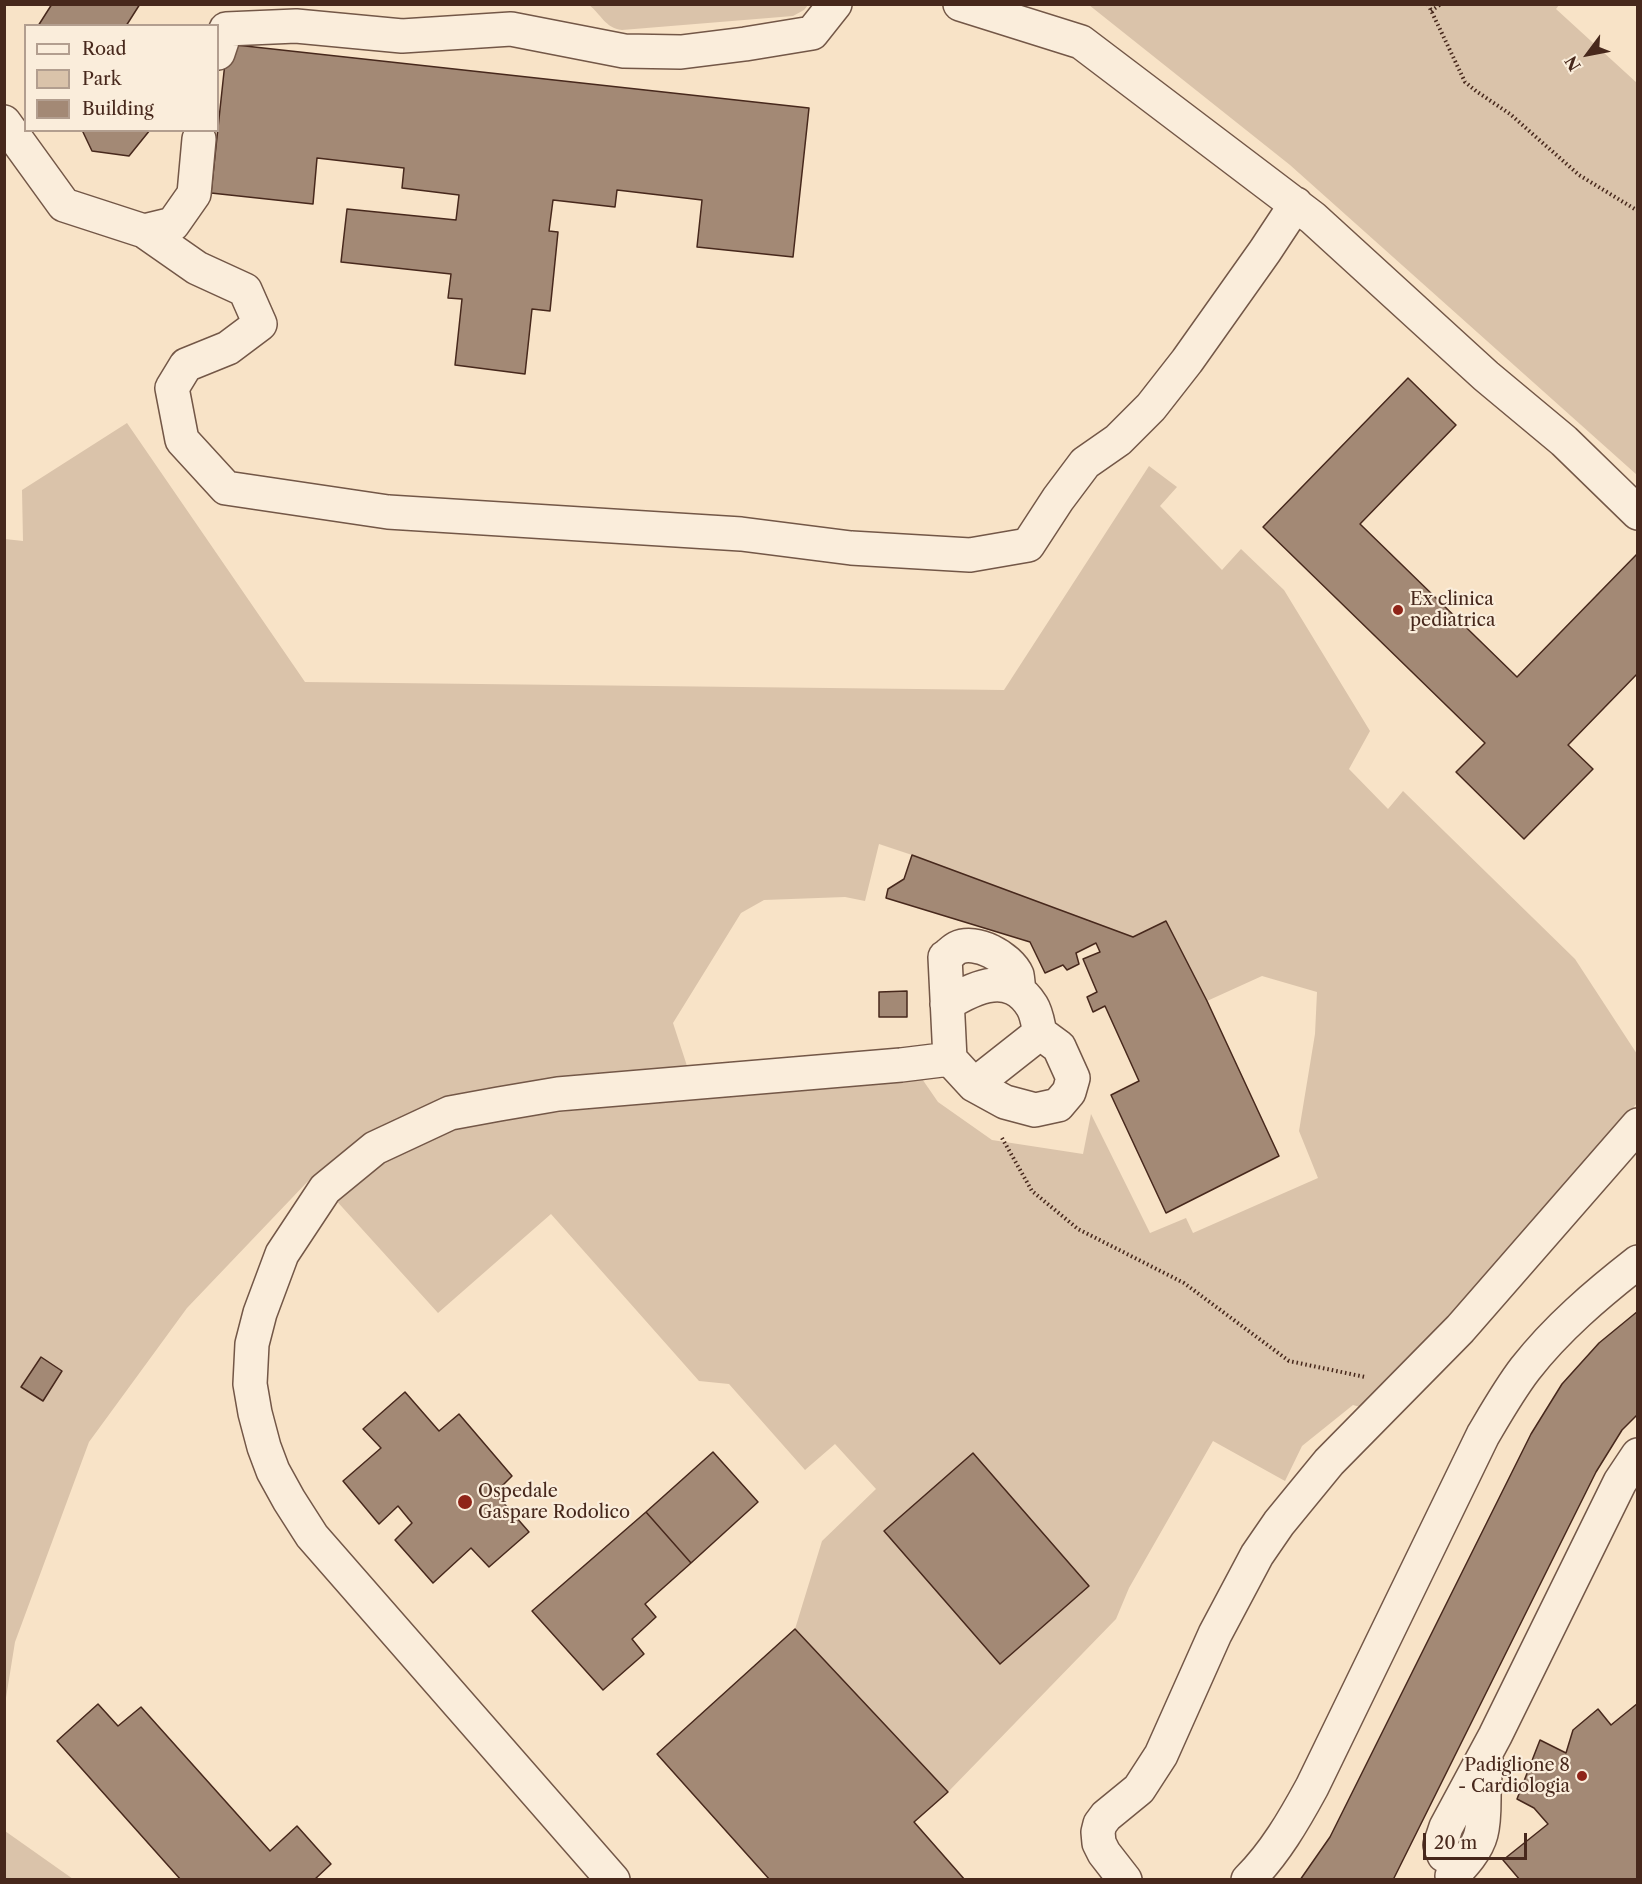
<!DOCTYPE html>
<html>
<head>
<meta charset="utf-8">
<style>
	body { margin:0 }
	#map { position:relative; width:1642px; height:1884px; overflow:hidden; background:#f8e3c7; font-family:"Libre Caslon Text",serif }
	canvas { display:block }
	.frame { position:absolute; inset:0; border:6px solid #47281c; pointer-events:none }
	.legend { position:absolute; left:24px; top:24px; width:195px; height:108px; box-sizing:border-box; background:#faeddb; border:2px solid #b29e8f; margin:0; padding:8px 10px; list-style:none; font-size:18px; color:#47281c }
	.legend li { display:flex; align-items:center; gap:12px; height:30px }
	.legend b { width:30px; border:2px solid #b29e8f }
	.north { position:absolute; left:1558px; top:24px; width:60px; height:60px; -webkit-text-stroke:4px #faeddb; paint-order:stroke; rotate:238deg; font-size:16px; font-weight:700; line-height:24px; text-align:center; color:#47281c }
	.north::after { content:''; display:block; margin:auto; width:21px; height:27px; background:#47281c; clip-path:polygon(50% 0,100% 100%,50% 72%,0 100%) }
	.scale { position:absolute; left:1423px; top:1833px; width:104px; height:27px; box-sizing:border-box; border:3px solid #47281c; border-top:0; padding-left:8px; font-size:18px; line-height:21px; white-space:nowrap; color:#47281c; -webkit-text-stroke:4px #faeddb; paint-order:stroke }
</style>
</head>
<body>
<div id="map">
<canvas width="1642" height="1884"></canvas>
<div class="frame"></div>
<ul class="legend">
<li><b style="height:8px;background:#faeddb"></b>Road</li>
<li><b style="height:16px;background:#dac3aa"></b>Park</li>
<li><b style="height:16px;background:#a38975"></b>Building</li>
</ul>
<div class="north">N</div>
<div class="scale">20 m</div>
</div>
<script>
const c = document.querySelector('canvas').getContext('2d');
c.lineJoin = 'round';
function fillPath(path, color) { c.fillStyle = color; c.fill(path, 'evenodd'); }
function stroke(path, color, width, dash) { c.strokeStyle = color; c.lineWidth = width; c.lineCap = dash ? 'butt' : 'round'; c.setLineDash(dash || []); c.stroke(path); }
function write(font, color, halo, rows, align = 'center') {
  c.font = font + ' "Libre Caslon Text",serif'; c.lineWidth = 4.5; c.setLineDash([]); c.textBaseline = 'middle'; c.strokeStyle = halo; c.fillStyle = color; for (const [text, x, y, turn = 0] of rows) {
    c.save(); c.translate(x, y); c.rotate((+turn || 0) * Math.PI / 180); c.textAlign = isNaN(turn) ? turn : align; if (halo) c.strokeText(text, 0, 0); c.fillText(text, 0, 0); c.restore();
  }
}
fillPath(new Path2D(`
	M589,5h219l-4,5 -11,6 -171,14c-17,-2 -21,-16 -33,-25z
	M1089,5h470l-3,4 81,74v392l-347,-310z
	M127,423l178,259 699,8 145,-224 28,21 -17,19 62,64 19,-21 43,41 86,141 -21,38 39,40 15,-18 172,168 62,95v49l-95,114 -175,192 -14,-4 -51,41 -17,35 -72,-40 -84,147 -13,31 -168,173 -153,-163 27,-88 54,-52 -41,-45 -30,26 -76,-86 -30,-3 -148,-167 -113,99 -105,-116 48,-37 73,-34 245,-32 219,-21 20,29 54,38 91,14 8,-40 59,119 36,-15 7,15 125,-55 -19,-47 16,-97 2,-42 -55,-16 -55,25 -41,-80 -33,16 -221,-82 -33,-11 -14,57 -20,-4 -81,3 -23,13 -68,110 15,46 -243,30 -78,34 -55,44 -125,131 -98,134 -74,200 -10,62v-1165l18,2 -1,-51z
	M5,1831l68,48h-68z`), '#dac3aa');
const building = new Path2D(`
	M52,4h88l-14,22h-88z
	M227,44l582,64 -16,149 -96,-10 5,-47 -85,-10 -2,17 -62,-7 -4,31 9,1 -8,79 -18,-2 -7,65 -70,-9 7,-66 -14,-1 3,-24 -110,-12 6,-53 109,11 3,-25 -57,-7 2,-20 -87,-10 -4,46 -102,-11z
	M82,130h68l-21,26 -37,-5z
	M1408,378l48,47 -96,99 157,153 121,-124v120l-70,72 25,24 -69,70 -68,-67 29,-29 -222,-216z
	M912,855l221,82 33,-16 41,80 72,155 -113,57 -55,-118 28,-14 -34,-75 -12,6 -6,-15 10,-5 -14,-33 17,-7 -4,-9 -20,10 3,11 -12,6 -4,-5 -18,8 -15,-31 -144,-44 2,-9 16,-10z
	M907,991v26h-28v-25z
	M1638,1311v103l-16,16 -26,42 -201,404 -2,4h-93l30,-43 201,-403 31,-50 37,-41z
	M41,1357l21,14 -19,30 -22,-14z
	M405,1392l34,39 20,-17 53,62 -17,17 34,39 -40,35 -18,-19 -38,35 -38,-43 17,-17 -14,-17 -19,18 -36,-43 38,-33 -18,-19z
	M713,1452l45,50 -67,61 -45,-51z
	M973,1453l116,133 -89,78 -116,-133z
	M646,1512l45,51 -46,41 11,13 -24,22 12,15 -41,36 -71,-79z
	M795,1629l153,163 -34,30 51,58h-195l-113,-126z
	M1638,1703v177h-118l-17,-20 45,-36 -14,-16 -17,-9 23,-59 26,13 7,-23 25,-21 13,16z
	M98,1704l20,22 23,-19 129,144 27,-25 34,38 -17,16h-133l-124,-139z`);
fillPath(building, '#a38975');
stroke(building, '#47281c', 1.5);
const minor = new Path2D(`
	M960,4l121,38 232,176 173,158 78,65 74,72
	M218,53l8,-24 70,-3 106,10 109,-7 113,22 57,1 64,-8 67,-11 23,-29
	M4,122l60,83 80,26 29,-7 21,-30 5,-55
	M144,231l53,37 48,22 15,34 -32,24 -42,17 -14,23 10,52 44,48 162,24 353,22 110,14 119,7 58,-10 30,-46 27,-36 33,-23 33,-33 36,-46 78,-110 31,-47
	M947,1004c29,-18 63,-33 85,2 5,8 6,19 8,27l-66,52
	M950,1059l-5,-102c4,-2 8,-7 12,-9 19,-9 52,9 60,27 1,5 1,10 2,15
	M1466,1859l-12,2 -10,-6 -4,-10 6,-18 49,-91 125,-254 18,-27
	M1452,1876c11,-11 25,-26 29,-42 6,-23 0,-47 6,-70
	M613,1880l-301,-344 -23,-36 -16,-29 -9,-24 -9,-34 -5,-29 2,-40 8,-31 22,-59 43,-65 50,-41 75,-35 49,-9 59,-10 343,-29 49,-6 24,26 31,17 30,8 23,-5 11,-13 4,-14 -14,-31 -19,-14
	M1125,1880l-21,-27 -5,-10 -1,-11 2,-8 6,-8 33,-27 22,-34 54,-121 42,-79 22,-32 50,-61 131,-133 178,-204
	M1248,1880c27,-27 46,-60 64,-93l171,-352c13,-22 26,-45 42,-66 32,-41 72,-75 113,-107`);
stroke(minor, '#735747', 36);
stroke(new Path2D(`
	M1428,4l37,78 11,9 34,23 69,61 59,36
	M1431,11l10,-7
	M1002,1138l30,53 46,38 106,54 105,78 76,16`), '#47281c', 4, [1.5, 3]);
stroke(minor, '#faeddb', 33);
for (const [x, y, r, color] of [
	[1398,610,6,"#8f2418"],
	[465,1502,8,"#8f2418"],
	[1582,1776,6,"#8f2418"]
]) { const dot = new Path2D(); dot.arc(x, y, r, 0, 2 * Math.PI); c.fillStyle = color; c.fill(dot); stroke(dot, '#faeddb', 2); }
write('18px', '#47281c', '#faeddb', [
	["Ex clinica",1410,600],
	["pediatrica",1410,621],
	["Ospedale",478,1492],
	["Gaspare Rodolico",478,1513],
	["Padiglione 8",1570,1766,"right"],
	["- Cardiologia",1570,1787,"right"]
], 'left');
</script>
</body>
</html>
